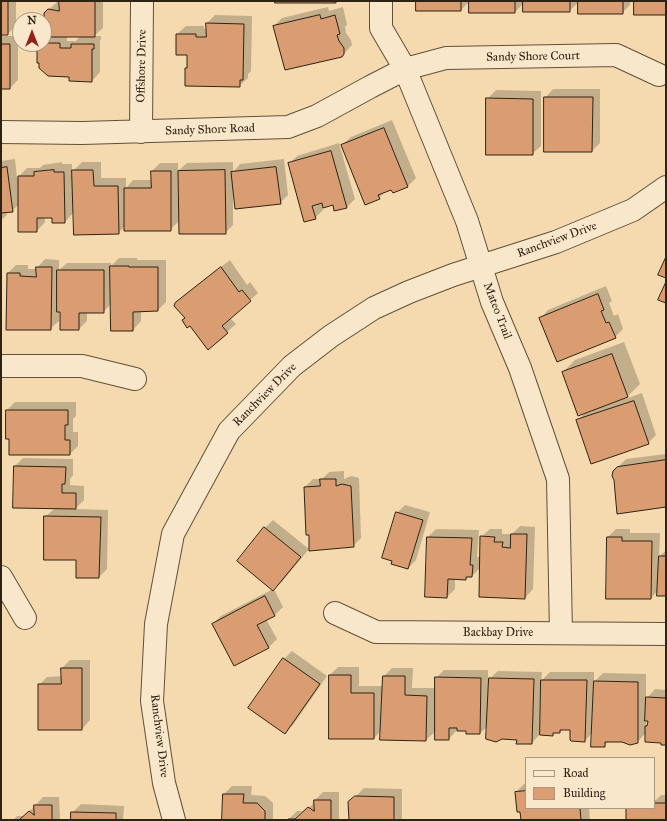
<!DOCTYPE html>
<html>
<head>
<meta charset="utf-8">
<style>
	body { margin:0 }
	#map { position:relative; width:667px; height:821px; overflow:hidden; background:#f4daae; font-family:"IM FELL Great Primer",serif }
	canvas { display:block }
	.frame { position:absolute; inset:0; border:2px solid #2e2213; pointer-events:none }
	.legend { position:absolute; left:525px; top:757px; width:130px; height:52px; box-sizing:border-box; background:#f8e7ca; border:1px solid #a79881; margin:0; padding:5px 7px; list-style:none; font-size:12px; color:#2e2213 }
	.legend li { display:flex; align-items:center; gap:8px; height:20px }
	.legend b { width:20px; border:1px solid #a79881 }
	.north { position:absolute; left:12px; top:12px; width:40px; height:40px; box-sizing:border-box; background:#f8e7ca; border:1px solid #a79881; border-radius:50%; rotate:0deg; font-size:11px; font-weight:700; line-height:16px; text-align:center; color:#2e2213 }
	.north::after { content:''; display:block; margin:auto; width:14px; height:18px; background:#8f2418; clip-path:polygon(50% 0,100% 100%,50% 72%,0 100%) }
</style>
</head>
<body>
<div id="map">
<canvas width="667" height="821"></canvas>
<div class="frame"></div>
<ul class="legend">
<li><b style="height:5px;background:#f8e7ca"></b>Road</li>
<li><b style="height:11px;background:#da9d72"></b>Building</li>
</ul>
<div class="north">N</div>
</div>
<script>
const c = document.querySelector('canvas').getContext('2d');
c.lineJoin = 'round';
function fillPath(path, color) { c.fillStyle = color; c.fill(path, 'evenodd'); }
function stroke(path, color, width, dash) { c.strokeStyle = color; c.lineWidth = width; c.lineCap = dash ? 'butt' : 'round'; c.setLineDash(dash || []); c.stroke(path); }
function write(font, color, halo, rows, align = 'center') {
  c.font = font + ' "IM FELL Great Primer",serif'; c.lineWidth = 3; c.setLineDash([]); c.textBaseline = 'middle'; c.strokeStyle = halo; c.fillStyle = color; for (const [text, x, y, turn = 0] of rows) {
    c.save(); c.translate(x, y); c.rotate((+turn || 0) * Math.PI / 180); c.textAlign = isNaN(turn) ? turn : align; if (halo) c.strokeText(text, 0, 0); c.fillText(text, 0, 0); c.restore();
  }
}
fillPath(new Path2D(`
	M1,1h15v24l-8,9h-7z
	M60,1h43v27l-9,8h7v3l-1,2v31l-8,9 -22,-1v-4l-26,-32 1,-31 12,-11h3zM67,36h13l-4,5h-9z
	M417,1h53l-9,9z
	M470,1h160v4l-8,8 -43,-11 -10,9 -45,-8 -9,9z
	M328,7l1,4 14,-4 4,18 -2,2 1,6 5,7 1,5 -10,11 -68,-30 8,-8z
	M215,15l37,1 -1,55 -3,3v4l-9,8 -53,-17 2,-3v-12h-11v-20l9,-8h18v3h3v-6z
	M1,36h17v44l-8,8h-9z
	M553,89h47v54l-8,8 -47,-53z
	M496,90l45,1v55l-9,8 -45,-55z
	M392,120l24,58 -8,8 -15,6 -1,-3 -6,2 -7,7 -37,-53 9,-8z
	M339,143l16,56 -8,8 -13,-3 -11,3v3l-8,8 -26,-54 8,-8z
	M15,159l2,19 10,-10h13l3,-3 19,-3v2h10v8l10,-10h19v16h25v10l7,-8h19v-9l8,-8h18v8l9,-8 46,-1v10l7,-8 44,-5 4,36 -8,8 -47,-9v31l-8,8 -46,-12 -9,9 -45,-4 -7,7 -44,-21 -9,10 -12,-5h-8v5l-8,9 -18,-27 -7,7 -6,1 1,3 -6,5v-59z
	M119,258h18v2h29v42l-8,8 -17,1v10l-8,9 -22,-26 -8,8h-16v9l-8,8 -18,-18h-2v10l-9,8 -42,-56 8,-8h12v4h9v-1l8,-9 14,1v10l8,-7h44v3z
	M230,260l17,25 3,-3 8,11 -28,25 6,6 -27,24 -33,-44 8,-9z
	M606,286l6,15 -3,2 5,13 4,-2 5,15 -8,8 -75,-18 8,-9z
	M624,342l16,42 -15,15 17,-6 14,42 -8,8 -71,-22 10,-10 -24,-39 12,-12z
	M15,402h61v14l-3,3v13h5v14l-8,8 -60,-16 -3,-28z
	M666,454v52l-52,-35 12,-12z
	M23,458l50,1v16l-3,4v6l14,1v14l-9,9 33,1 -1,59 -8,8 -22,-18 -32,-42 10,-9 -40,-42z
	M344,471v8l7,-3 8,2 2,60 -8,8 -48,-59 8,-8h9l7,-7z
	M405,505l25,7 -14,48 -8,8 -11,-55z
	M273,520l36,29 -27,33 -8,7 9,18 -8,8 -9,4 11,20 -8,8 -35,18 -21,-41 8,-8 52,-27 -35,-28 27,-33z
	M520,526l15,1 -2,62 -8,9 -45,-30 -8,8h-3l-3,3h-11v10l-8,8 -19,-60 8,-8 43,1 -2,27h4v-20l9,-8h12v5h10z
	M616,529h14v4h30l-1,24 7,-7v45l-7,-5 -8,8 -43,-61z
	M292,651l35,25 -34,49 -9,8 -35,-25 35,-49z
	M70,660h20v60l-8,9 -43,-44 8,-8 15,-1v-8z
	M338,667h21v19h24l1,-10 8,-8h21l-1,20h24v-10l8,-8h44v10l10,-9 44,1 -1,9 9,-9h44v10l9,-9 43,1v25l9,-10 11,1v54l-20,-11 -9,9 -28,-1 -5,5 -12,-13 -7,8 -14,-12h-8l-3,3h-5l-3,3 -12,-1 -8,9 -14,-4 -16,-1 -14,-12 -8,7h-13v-3h-10l-8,9 -13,-8 -10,9 -44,-10 -8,8 -44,-63zM646,720h3v4l-3,3z
	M524,784h2v24h63l1,12h-68l-6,-28z
	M232,786h20l-1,9 14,1 8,7v17h-50l1,-26z
	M364,788l38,1v31h-52l-1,-17z
	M323,792h16v28h-44l17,-15 3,-5z
	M661,795h5v25h-39v-12h27v-9l2,1z
	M43,797h16l1,23h-47l4,-4h8z
	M81,804l43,2 -1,14h-51v-7z
	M297,811h5l-7,7v2h-7z`), '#0003');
const building = new Path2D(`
	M1,1h7v34h-7z
	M59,1h36v36h-51v-24l4,-4 11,2z
	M275,1h61v2h-61z
	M416,1h45v10h-45z
	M469,1h46v12h-46z
	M523,1h47v11h-47z
	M578,1h45v13h-45z
	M634,1h32v14h-32z
	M320,15l1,4 14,-4 5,19 -3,1 2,6 5,7v6l-2,3 -57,13 -12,-44z
	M206,23l38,1 -1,56h-3v7l-55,-1v-18h2v-13h-11v-21h20v3h10z
	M44,43h16v5h11v-4h23v5h-2v33l-23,-1v-4l-21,-1 -9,-8v-5h-2v-19z
	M1,44h9v45h-9z
	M544,97h49l-1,55h-48z
	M486,98l47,1v56h-47z
	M384,128l24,59 -15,6 -2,-3 -13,5 2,4 -15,6 -24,-60z
	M331,151l16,57 -13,3 -1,-6 -10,3 -1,-5 -10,3 4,13 -12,3 -16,-59z
	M7,167l6,45 -12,1v-45z
	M276,167l5,37 -46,5 -4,-37z
	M54,170v2h10l1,51h-13v-5h-15v14h-19v-56h16v-4z
	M72,170h21l1,16h24l1,48 -45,1z
	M225,170l1,64h-47l-1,-63z
	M151,171h20v60h-47v-43h27z
	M666,257v21l-8,-3z
	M110,266h19v1h29v44l-25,1v19h-22z
	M36,267h16l-1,63h-45l1,-57h13v3l16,1z
	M221,267l18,25 3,-2 9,11 -29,25 6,7 -20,17 -18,-24 -3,2 -5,-8 3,-2 -11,-12 1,-3z
	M57,270h47v43h-25v17h-19v-18h-3z
	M666,282v21l-8,-3z
	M598,294l6,16 -3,1 5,12 3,-1 7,16 -59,24 -18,-44z
	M612,354l16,43 -50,19 -16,-44z
	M634,401l15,43 -58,20 -15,-44z
	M6,410h62v15h-3v15h5v15h-61v-16h-3z
	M666,460v47l-49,7 -3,-34 -2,-4 1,-5 4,-4z
	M14,466l52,1 -1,17h-3v9h14v16l-63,-1z
	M320,479h16v7l6,-2 9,2 3,61 -45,4v-16h-3l-2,-48 16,-1z
	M396,512l27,8 -15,49 -17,-5 1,-3 -10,-3z
	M44,516l57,1 -2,61h-23v-18h-32z
	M264,527l37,30 -28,34 -36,-30z
	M511,534h16l-2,65 -46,-2 1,-61 15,1 -1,5h9l-1,5 8,1z
	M427,537l45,1 -2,27h3l-1,12h-6v3l-18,-1 -1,19 -22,-1z
	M607,537h15v4h30l-1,58h-45z
	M659,556h7v40h-9z
	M265,596l10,20 -18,9 12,23 -35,18 -22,-42z
	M283,658l37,26 -35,50 -37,-26z
	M61,668h21v62h-44v-46h23z
	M329,675h22v18h23v46h-45z
	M383,676h22v19l22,1 -1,45 -46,-1z
	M435,677l46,1 -1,56h-14v-3h-9v-3h-8v12h-14z
	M489,678l45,1 -2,65h-16l1,-4 -15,-1 -6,3 -10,-3z
	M541,680h46l-2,62 -14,-1 -1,-1v-10h-10v3h-7v3l-13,-1z
	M594,681l44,1v61l-8,2 -8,-3h-17v5h-14z
	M646,697l20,1v47h-5v-2l-16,-1v-16h2l1,-5h-3z
	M526,791v17h54l1,12h-60l-1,-8h-3l-2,-20z
	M223,794h21l-1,9h14l8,8v9h-43z
	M355,796l39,1v23h-45l-1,-18z
	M314,800h17v20h-44l1,-1h7l13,-12 6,4z
	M654,803h12v17h-40v-12h28z
	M34,805h18v15h-33l10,-9 5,4z
	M71,812l45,1v7h-45z`);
fillPath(building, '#da9d72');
stroke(building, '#2e2213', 1);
const minor = new Path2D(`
	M381,1v27l24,41 62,152 25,81 28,66 38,111 3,154
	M1,132l81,1 206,-6 29,-11 53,-29 35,-18 41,-11 170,-3 43,20
	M141,132l1,-131
	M1,366h81l53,13
	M1,577l24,41
	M335,613l41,19 290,2
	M174,820l-10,-37 -12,-82 4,-77 17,-90 56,-103 63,-65 39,-30 43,-28 35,-16 44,-17 103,-33 77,-32 33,-23`);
stroke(minor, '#60503a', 24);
stroke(minor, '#f8e7ca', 22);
write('12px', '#2e2213', '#f8e7ca', [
	["Sandy Shore Court",533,57,-1],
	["Offshore Drive",142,66,-89],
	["Sandy Shore Road",210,130,-2],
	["Ranchview Drive",557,240,-20],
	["Mateo Trail",497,311,69],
	["Ranchview Drive",265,395,-45],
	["Backbay Drive",498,633],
	["Ranchview Drive",159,736,83]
]);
</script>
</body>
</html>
